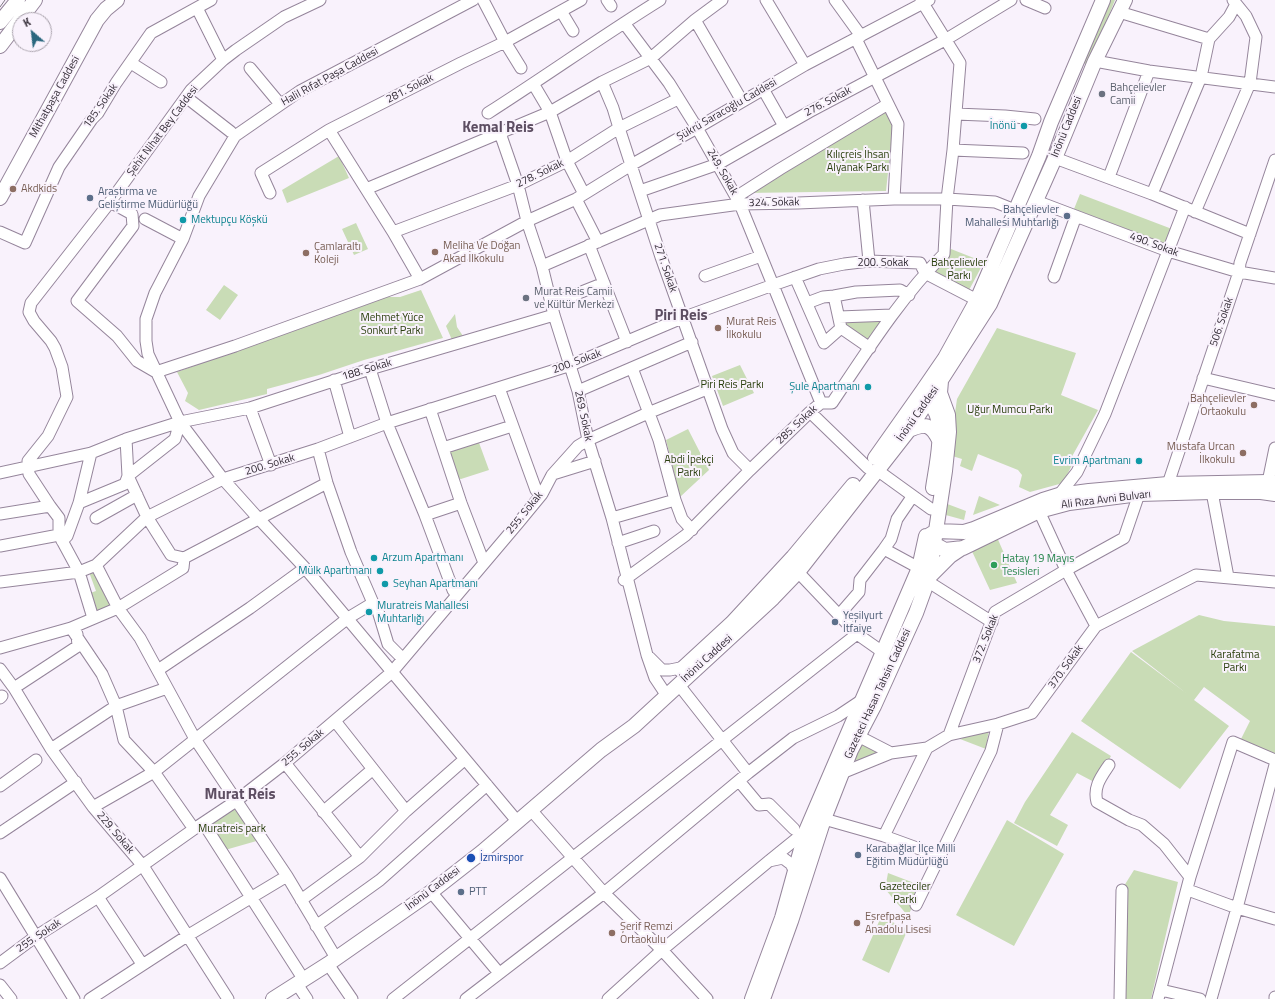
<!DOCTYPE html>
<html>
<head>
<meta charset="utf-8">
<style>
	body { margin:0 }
	#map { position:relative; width:1275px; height:999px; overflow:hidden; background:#f9f2fc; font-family:"Titillium Web",sans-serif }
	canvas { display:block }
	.north { position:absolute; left:12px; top:12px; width:40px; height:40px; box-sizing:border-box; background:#f9f2fc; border:1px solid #aaa3ad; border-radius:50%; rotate:332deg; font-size:11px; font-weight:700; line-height:16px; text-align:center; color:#342d37 }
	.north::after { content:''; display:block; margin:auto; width:14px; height:18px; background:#2b687f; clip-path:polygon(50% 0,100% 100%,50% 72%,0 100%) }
</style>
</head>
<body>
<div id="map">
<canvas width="1275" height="999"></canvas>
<div class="north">K</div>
</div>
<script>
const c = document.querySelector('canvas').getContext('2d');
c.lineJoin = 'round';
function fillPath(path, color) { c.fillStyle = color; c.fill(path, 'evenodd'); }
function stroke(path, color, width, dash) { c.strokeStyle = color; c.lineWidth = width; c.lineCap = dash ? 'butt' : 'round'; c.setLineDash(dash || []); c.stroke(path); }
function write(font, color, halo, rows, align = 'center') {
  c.font = font + ' "Titillium Web",sans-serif'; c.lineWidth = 4; c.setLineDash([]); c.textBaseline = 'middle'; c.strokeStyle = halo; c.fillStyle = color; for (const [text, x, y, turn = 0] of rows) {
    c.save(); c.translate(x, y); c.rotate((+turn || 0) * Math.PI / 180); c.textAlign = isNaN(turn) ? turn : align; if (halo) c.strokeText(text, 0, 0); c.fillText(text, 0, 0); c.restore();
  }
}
fillPath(new Path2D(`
	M1109,0h6l-26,65 -6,-2z
	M884,110l9,16 -7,65 -141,2z
	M339,156l10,22 -62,25 -5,-13z
	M1080,194l92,35 -6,15 -92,-35z
	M356,223l12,26 -14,6 -12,-26z
	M951,249l33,13 -16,30 -34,-18z
	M224,285l14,10 -18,25 -14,-10z
	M421,290l22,48 -79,22 -45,15 -52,14v5l-68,16 -14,-9 3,-8 -11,-21 210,-75h13z
	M455,314l2,13 6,9 -11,4 -6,-14z
	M887,316l-17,28 -27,-18 -2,-7z
	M997,328l79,25 -15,42 37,15 -28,50 3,3 -10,20 -33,9 -11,-5 3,-12 -4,-5 -40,-16 -6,17 -12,-5 2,-7 -13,-4 8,-56z
	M740,365l14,28 -31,13 -11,-30z
	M688,429l21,41 -29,27 -14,-57z
	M478,440l11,30 -28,9 -5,-1 -9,-28z
	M979,496l21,9 -27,10z
	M942,502l24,9 -2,9 -22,-6z
	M996,535l21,48 -27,7 -20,-43z
	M96,569l19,38 -18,6 -7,-20 6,-2 -7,-19z
	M1199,615l25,6 51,5v128l-36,-11 11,-22 -46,-34 -10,13 35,26 -49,63 -99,-68 50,-69 55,41 -54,-42z
	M989,728l-3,21 -26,-10z
	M1072,732l39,24 -15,27 -19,-10 -27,42 18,10 -11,21 -43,-23 11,-21z
	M857,738l29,14 -42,16z
	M236,806l24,34 -35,10 -16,-25z
	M1007,820l57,34 -50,92 -58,-31z
	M1134,870l44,12 -27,117h-26v-102l3,-7 -4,-4z
	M888,873l34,13 -14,30 -23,-27z
	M881,917l27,12 -19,44 -27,-13z`), '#c9dcb6');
const minor = new Path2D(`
	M473,0l-173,91 -65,45 -36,60 -16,43 -28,54 -9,26v22l2,13 32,68 43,57 35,39 47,50 212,253
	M483,0l22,42 16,26
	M607,0l4,6
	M766,0l39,65
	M835,0l26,36
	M1026,0l19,8
	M197,8l26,52
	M561,11l12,20
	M1119,12l90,27
	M695,20l47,81
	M624,23l45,60 28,45 43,76 81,199
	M856,39l42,85 -4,75
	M1095,61l54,10 126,16
	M131,63l30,19
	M250,68l30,36
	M602,82l11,26 6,20 42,129 61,172 11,24 17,17
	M534,85l16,27 17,49 17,33
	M763,89l21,37
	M186,97l45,35
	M488,113c58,-37 114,-77 172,-113
	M956,114l49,2 30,3
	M329,130l64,102 27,47
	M500,133l18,52 9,36 15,45 12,49 24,76 10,49 24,78 35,137 8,23 12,18
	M953,150l70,3
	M1055,158l97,36 98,40
	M1109,177l40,-106
	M366,189l184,-77 52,-30 49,-24 44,-38 27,-20
	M640,191l78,-27 91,-52 136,-72 66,-40
	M270,193l-9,-20 68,-43 132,-67 44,-21 76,-42
	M1152,194l49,-117 8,-38 20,-22 7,-13
	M736,197l44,-28 108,-65
	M576,199l22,43
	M863,200l6,61
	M1036,201l132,50 71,21 36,6
	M110,202l22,12 1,12 -56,75 40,35 20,25 19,11 79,-26 185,-67 107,-58 49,-22 55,-34 66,-37 108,-63 124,-65
	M1195,212l55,-129 6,-46 -10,-21 -13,-16
	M145,219l38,20
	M0,232l25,11 34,-76 33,-48 6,-6 18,-30 35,-50 60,-33
	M393,232l125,-47 49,-24 52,-33 59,-29
	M589,245l38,97
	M542,266l118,-51 80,-11 58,-1 96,-4h53l48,3 20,8
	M705,276l56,-20
	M795,277l29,66 17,-15
	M1054,277l22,-61
	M807,303l16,-6 11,-1
	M551,304l53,-21
	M839,317l53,-2
	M870,348l-29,-20 -7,-32 22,-4 44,-2 9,5
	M632,368l27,72 16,60 7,19 10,11
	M370,369l17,54 38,92 28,75 4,5
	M1203,378l72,17
	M334,380l16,57
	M499,388l37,102 6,4
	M578,391l114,-49
	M250,408l21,57
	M430,409l31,94 23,60
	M810,412l58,56
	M126,439l2,37 19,41 24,38 13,3
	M443,448l69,-22
	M318,449l9,34 24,69 22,51 5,8 10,33 15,15
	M877,470l54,39
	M0,473l91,-20 35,-14 54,-17 70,-14 120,-39 184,-54
	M553,474l42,-13
	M1268,482l7,-34
	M1168,484l71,-212 1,-9 35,-103
	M1212,492l16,85
	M1059,495l18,-23 28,-58 80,-207
	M79,503l46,-19 3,-8 47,-37 5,-17
	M1039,511l27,59 30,56
	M0,514l50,-8
	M425,515l36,-12
	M96,518l41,-23
	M612,518l63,-18
	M62,541l5,-5 12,-33 12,-50
	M618,543l36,-12
	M0,546l59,-11
	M884,549l7,-10 6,-20 15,-22
	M96,565l22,43 22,30 55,101 92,137 49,82
	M798,572l59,62 27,19
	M624,580l62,-45 64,-65 60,-58 11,-9h11c35,-52 68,-105 112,-149l3,-55 6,-49 7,-87 -39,-63
	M927,581l65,41
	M0,582l79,-10 17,-7 51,-48 76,-38 95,-30 69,-26 184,-58 111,-47 91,-33 46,-16 25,-5 25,-3 51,2 5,10 52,27
	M839,615l20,-23 1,-12 24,-31 35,19
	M93,618l-14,-46 -20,-37v-17l-9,-12 -21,-32 -1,-13 20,-25 19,-39 -5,-30 -7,-19 -4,-7 -17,-20 -5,-9 2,-9 79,-101 81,-112 32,-30 13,-10 48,-33 36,-17
	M71,628l31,46 14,32 8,34 30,32 40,57
	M0,648l71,-20 47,-20 65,-40 1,-10 143,-75
	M649,657l13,13h8l15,-3
	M0,669l14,19 37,61 42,58 50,59 85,133
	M158,670l92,-62 55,-40
	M679,685l69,88
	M14,688l64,-42 -1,-12
	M0,698l2,-2
	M335,721l71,90
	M949,735l46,-123 71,-42 58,-32 15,-44
	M858,736l33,17 36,-5 22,-13 49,-11 34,-11 64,-87 100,-51 79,7
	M51,749l65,-43 51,-18
	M285,763l75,94
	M1109,765c-8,12 -16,22 -12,37l32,18 13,5 22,19 26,33
	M842,773l49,-20
	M739,781l20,24 10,-1 25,25
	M0,786l36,-26
	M93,807l61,-35 194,-154 25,-15
	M531,810l73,83 58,57 45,49
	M323,812l50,-43
	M824,819l60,17 55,20
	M204,824l100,156
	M0,833l76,-51
	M884,836l43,-88
	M769,861l14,-3 8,6 4,8
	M0,878l74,121
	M1188,890l49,18 38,11
	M431,892l68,81
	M98,897l44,67
	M301,900l59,-43 46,-46 59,-52
	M916,905l75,-154 7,-27
	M316,926l64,-46 107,-95
	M0,963l35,-26 63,-40 96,-68 42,-28 49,-38 107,-91 127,-150 23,-28 10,-19 26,-29 10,-6 60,-27 59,-24
	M328,964l24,35
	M297,984l10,15
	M0,985l11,14
	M1161,990l39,9
	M90,999l97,-63 100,-60
	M393,999l464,-365
	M466,999l138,-106 144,-120 45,-35 45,-22 24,-16
	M608,999l54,-49 107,-89 37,-30
	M1120,999l2,-109
	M1158,999l32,-122 43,-135 42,18
	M1211,999l26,-91 38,-143
	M1275,999v-2`);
const major = new Path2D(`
	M0,22l18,-22
	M0,46l35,-46
	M0,198l97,-178 9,-11 11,-9
	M925,394c3,7 8,13 11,19 8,20 0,54 -3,75
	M909,430c16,-7 22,-6 30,10
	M875,458l48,-68 22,-32 32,-58 62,-144 12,-34 52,-122
	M1275,483l-7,-1 -100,2 -79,7 -30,4 -16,5 -69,29 -10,3 -28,-1 -10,6 8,7 11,6 18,-2 76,-37 30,-8 70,-9 73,-2h49l14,2
	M929,577l21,-21 12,-8
	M681,670l51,-47 61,-66 60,-72
	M273,999l55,-35 103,-72 51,-40 119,-102 33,-24 139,-128 25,-26 111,-142 81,-126 65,-146 40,-97 30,-61
	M752,999l30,-81 24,-87 113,-263 7,-32
	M763,999l28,-78 33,-102 27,-69 23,-44 42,-93 13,-36 16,-106 4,-39 -1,-17 -8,-22 1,-12`);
stroke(minor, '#95859b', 13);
stroke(major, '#95859b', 16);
stroke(minor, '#fff', 11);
stroke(major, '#fff', 14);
stroke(new Path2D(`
	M0,7l5,-7`), '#827b85', 1);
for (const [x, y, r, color] of [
	[1102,94,4,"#6b7280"],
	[1024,126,4,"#0f9aa8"],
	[13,189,4,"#8d6e63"],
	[90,198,4,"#5c6f8a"],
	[1067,216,4,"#5c6f8a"],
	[183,220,4,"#0f9aa8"],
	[435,252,4,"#8d6e63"],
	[306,253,4,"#8d6e63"],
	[526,298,4,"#6b7280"],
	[718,328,4,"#8d6e63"],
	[868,387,4,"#0f9aa8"],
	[1254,405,4,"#8d6e63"],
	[1243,453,4,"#8d6e63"],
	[1139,461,4,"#0f9aa8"],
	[374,558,4,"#0f9aa8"],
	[994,565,4,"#2e9e5b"],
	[380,571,4,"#0f9aa8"],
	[385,584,4,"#0f9aa8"],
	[369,612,4,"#0f9aa8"],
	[835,622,4,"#5c6f8a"],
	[858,855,4,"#5c6f8a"],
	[471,858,5,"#1a4fb4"],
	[461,892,4,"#5c6f8a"],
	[857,923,4,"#8d6e63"],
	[612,933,4,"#8d6e63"]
]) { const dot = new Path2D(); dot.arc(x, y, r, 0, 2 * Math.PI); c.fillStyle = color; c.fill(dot); stroke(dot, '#f9f2fc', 1.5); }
write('11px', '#342d37', '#f9f2fc', [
	["Halil Rıfat Paşa Caddesi",330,77,-29],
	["281. Sokak",410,89,-27],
	["Mithatpaşa Caddesi",55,97,-61],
	["276. Sokak",828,102,-28],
	["185. Sokak",101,106,-55],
	["Şükrü Saracoğlu Caddesi",727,110,-30],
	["İnönü Caddesi",1067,127,-68],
	["Şehit Nihat Bey Caddesi",163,131,-53],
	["249. Sokak",722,172,60],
	["278. Sokak",540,174,-26],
	["324. Sokak",774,203,-1],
	["490. Sokak",1154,245,20],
	["200. Sokak",883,263],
	["271. Sokak",665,268,71],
	["506. Sokak",1222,322,-71],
	["200. Sokak",577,362,-20],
	["188. Sokak",367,370,-17],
	["İnönü Caddesi",918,414,-55],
	["269. Sokak",583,416,78],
	["285. Sokak",797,425,-43],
	["200. Sokak",270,465,-17],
	["Ali Rıza Avni Bulvarı",1106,500,-7],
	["255. Sokak",525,513,-51],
	["372. Sokak",986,639,-68],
	["İnönü Caddesi",707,659,-42],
	["370. Sokak",1066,667,-54],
	["Gazeteci Hasan Tahsin Caddesi",878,694,-65],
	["255. Sokak",303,748,-40],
	["229. Sokak",115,833,50],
	["İnönü Caddesi",433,889,-37],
	["255. Sokak",39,936,-34]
]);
write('11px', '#5b616d', '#f9f2fc', [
	["Bahçelievler",1110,88],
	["Camii",1110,101],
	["Murat Reis Camii",534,292],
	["ve Kültür Merkezi",534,305]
], 'left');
write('11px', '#0d838f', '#f9f2fc', [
	["İnönü",1016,126],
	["Mektupçu Köşkü",191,220,"left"],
	["Şule Apartmanı",860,387],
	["Evrim Apartmanı",1131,461],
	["Arzum Apartmanı",382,558,"left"],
	["Mülk Apartmanı",372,571],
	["Seyhan Apartmanı",393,584,"left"],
	["Muratreis Mahallesi",377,606,"left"],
	["Muhtarlığı",377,619,"left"]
], 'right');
write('11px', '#2a3f0d', '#f9f2fc', [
	["Kılıçreis İhsan",858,155],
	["Alyanak Parkı",858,168],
	["Bahçelievler",959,263],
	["Parkı",959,276],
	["Mehmet Yüce",392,318],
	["Sonkurt Parkı",392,331],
	["Piri Reis Parkı",732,385],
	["Uğur Mumcu Parkı",1010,410],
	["Abdi İpekçi",689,460],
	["Parkı",689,473],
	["Karafatma",1235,655],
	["Parkı",1235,668],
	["Muratreis park",232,829],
	["Gazeteciler",905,887],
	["Parkı",905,900]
]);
write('11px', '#785e54', '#f9f2fc', [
	["Akdkids",21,189],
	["Meliha Ve Doğan",443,246],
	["Akad İlkokulu",443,259],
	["Çamlaraltı",314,247],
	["Koleji",314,260],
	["Murat Reis",726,322],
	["İlkokulu",726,335],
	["Bahçelievler",1246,399,"right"],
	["Ortaokulu",1246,412,"right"],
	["Mustafa Urcan",1235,447,"right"],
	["İlkokulu",1235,460,"right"],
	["Eşrefpaşa",865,917],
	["Anadolu Lisesi",865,930],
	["Şerif Remzi",620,927],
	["Ortaokulu",620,940]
], 'left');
write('11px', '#4e5e75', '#f9f2fc', [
	["Araştırma ve",98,192],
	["Geliştirme Müdürlüğü",98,205],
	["Bahçelievler",1059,210,"right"],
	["Mahallesi Muhtarlığı",1059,223,"right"],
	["Yeşilyurt",843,616],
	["İtfaiye",843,629],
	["Karabağlar İlçe Milli",866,849],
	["Eğitim Müdürlüğü",866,862],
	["PTT",469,892]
], 'left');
write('11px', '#27864d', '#f9f2fc', [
	["Hatay 19 Mayıs",1002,559],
	["Tesisleri",1002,572]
], 'left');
write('11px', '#164399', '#f9f2fc', [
	["İzmirspor",480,858]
], 'left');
write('bold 15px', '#5d4e62', '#f9f2fc', [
	["Kemal Reis",498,128],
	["Piri Reis",681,316],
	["Murat Reis",240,795]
]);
</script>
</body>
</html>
